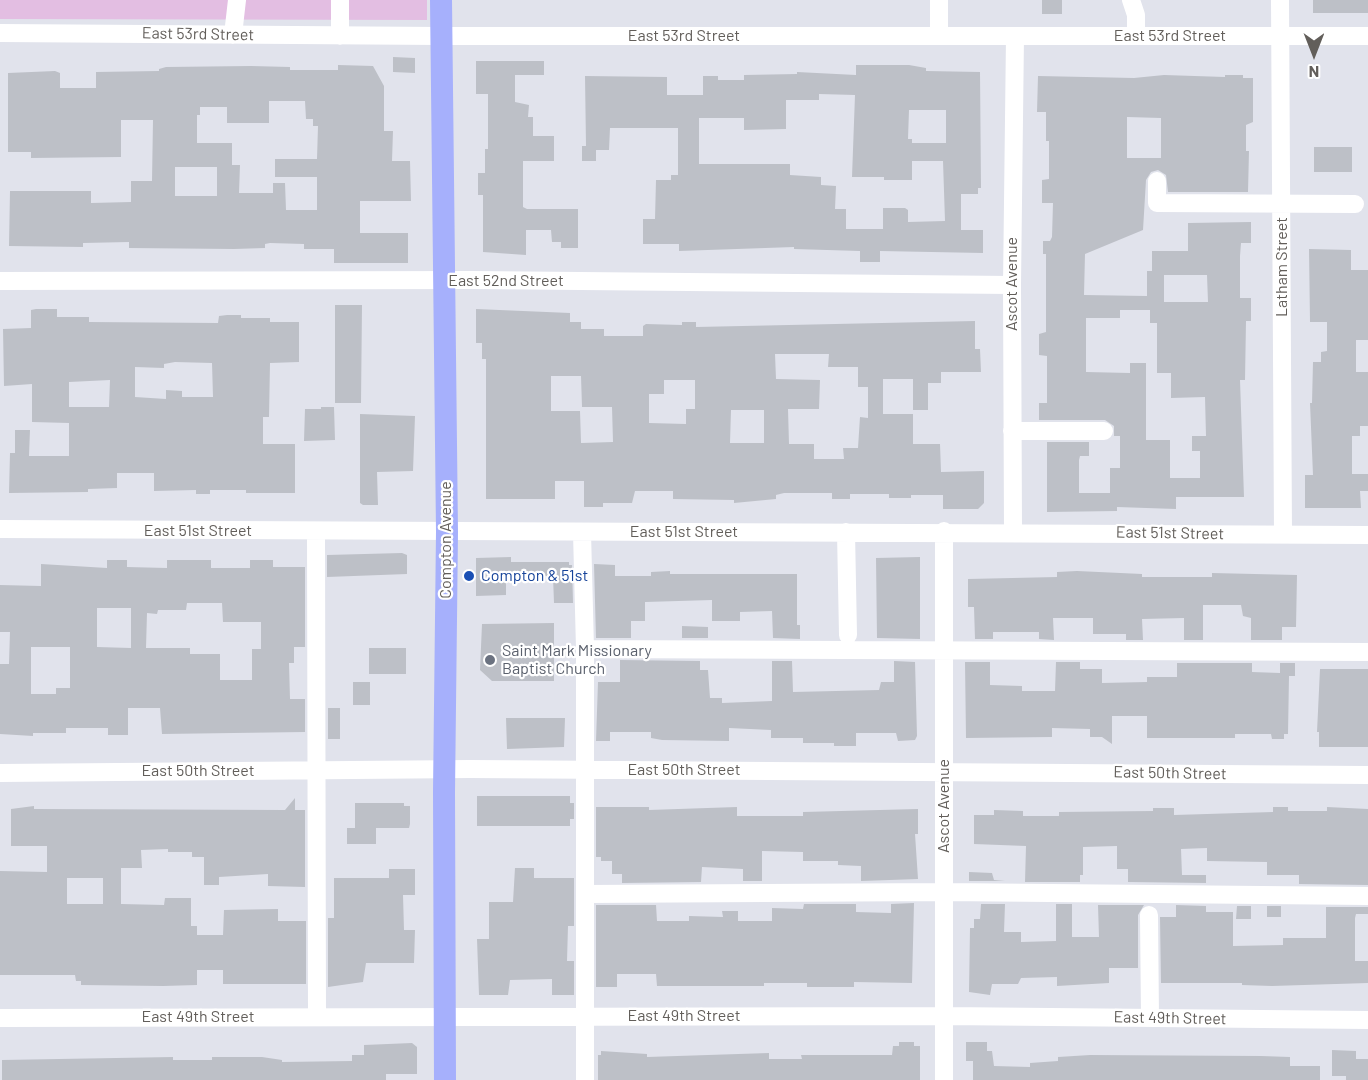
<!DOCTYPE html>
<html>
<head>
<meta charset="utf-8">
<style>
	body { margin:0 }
	#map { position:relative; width:1368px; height:1080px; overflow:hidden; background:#e1e3ec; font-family:Barlow,sans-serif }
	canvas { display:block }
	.north { position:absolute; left:1284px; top:24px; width:60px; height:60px; -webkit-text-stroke:4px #fff; paint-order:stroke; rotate:180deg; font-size:16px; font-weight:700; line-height:24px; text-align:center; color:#625e5a }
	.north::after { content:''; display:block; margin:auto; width:21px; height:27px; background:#625e5a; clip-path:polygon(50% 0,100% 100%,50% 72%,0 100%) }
</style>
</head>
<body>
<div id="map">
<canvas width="1368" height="1080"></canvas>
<div class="north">N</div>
</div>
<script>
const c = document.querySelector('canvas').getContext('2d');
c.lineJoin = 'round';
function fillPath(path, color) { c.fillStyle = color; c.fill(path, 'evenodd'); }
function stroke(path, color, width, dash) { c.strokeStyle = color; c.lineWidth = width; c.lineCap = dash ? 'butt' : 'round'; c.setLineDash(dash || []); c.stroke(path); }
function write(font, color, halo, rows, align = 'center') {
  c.font = font + ' Barlow,sans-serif'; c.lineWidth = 4.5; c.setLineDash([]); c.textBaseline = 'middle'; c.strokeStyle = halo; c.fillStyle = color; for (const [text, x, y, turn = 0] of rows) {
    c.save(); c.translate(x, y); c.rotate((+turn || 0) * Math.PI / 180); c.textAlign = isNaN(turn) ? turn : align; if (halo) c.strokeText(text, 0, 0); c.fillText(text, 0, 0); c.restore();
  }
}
fillPath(new Path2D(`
	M0,0h427v20l-427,-1z`), '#e3bee2');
fillPath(new Path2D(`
	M1042,0h20v14h-20z
	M1313,0h55v13h-55z
	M393,57l22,1v15l-22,-1z
	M476,61h68v14h-29v27l14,3 -1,12h5v19h21v25h-31v46l4,2h51v39h-17v-6h-9l-1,-12h-25v25l-43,-3v-57h-5v-22h7v-24h3v-55h-12z
	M338,65l35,1 11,20v45h9l-1,30h18l1,40h-51v32h48v30h-74v-14h-30v-5l-34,-1 -5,1v4l-31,1 -105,-1v-6l-46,1v4l-74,-1 1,-55h81v12l40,-1v-21h21l1,-61h-32v37l-90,1v-6h-23v-79l47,-2 5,2v15h36v-16l63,-1v-2l7,-2 85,-1 39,1v3h48zM269,101h36l1,18h7v7h5l-1,33h-42v18h42v33h-31l-1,-27h-12v10h-34l1,-28h-8v-22h-35v-28h3v-8h27v16h42zM175,167h42v29h-42z
	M856,65h53l17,3v3l54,1 1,116h-3v6h-17v36h22v23l-103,-2v11h-20v-11l-66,-2v-2l-115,4v-7h-36v-25h12l1,-39h15v-5h7v-47h-68l-1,22h-13v11h-14v-15h4l-1,-70 82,1v18h36v-19h15v4h26v-5l53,-1v-2l59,3zM819,94l36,1 -3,82h32v3h28v-19h31l2,60 -37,1v-12l-3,-2h-22v21h-37v-20h-11l1,-23 -15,-1v-8l-31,-2v-11h-91v-46h45v12l42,-1v-29h33zM909,110h37v33h-34v-4h-4z
	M1164,75l61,2v-2h18v3h10v44l-7,3v26h3l-1,41h-80l-2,-17 -8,-5 -7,2 -5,8 -3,50 -58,24 -1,41 63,1v-25h5v-20h36v-28l63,-1v21h-10l-1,13v42h11v23h-5l-1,59h-5l4,117h-68v12l-59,-2v4l-70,1v-70h42v14h-9l-1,4v33h31v-25h10v-32h-6v-10l-9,-6h-66v-17h8v-47l-8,-1v-21l7,-2v-78h-3v-13h7l2,-4 1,-34h-11v-23l7,-1v-38h-3v-29h-9l1,-36 96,2zM1127,117l34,1v40h-34zM1164,275h43l1,27h-44zM1120,310h30v13h7v50h14v25l34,-1 1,39h-14v15h8v27h-30v-38h-24v-77h-16v10l-44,-1v-54h34z
	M1314,147h38v25h-38z
	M1309,249l42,1v20h17v70h-12v32h12v54h-8v10h-8v38h16v17h-8l1,17h-56v-33h8l-3,-72h2l1,-41h8v-10l6,-1v-29h-17z
	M335,305h27l-1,98h-26z
	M36,309h21v8h32v5l129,1 1,-7 8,-1h14v3h29v4h29v40l-29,1 -1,54h-6v27h32v49h-49v-3h-36v4h-14v-4l-42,1v-18h-37v15l-29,1v3l-79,1 1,-40h5v-23h15l-1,26h40v-33l-37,-1v-38l-28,2 -1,-57 28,-1v-18zM175,362l37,1 1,34h-31v-6l-16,-1v9l-31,-2v-30l29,1v-4zM110,380l-1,27h-40v-25z
	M476,309l94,4v9h11v7h23v7h39v-10l3,-2 36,1v-3h14v5l279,-6v28h5l1,23h-40v11h-13v27h-15v-31h-30v35h30v30h27l1,28 43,-1v32l-6,6h-35v-14h-32v3h-22v-4h-39v5h-18v-6h-48l-8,2v4l-42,4v-3l-61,-1v-8h-38l-3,12h-29v4h-19v-26h-29v18h-69v-140h-4v-16h-6zM775,354h54l-1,13h30v20h10v31l-8,-1 -2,31h-15l1,11h-30v-15h-25l-1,-35h31l1,-29 -44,-1zM551,376h30l1,31h30l1,35 -32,1 -1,-32h-29zM664,380h31v29h-9v15l-37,-1v-29h15zM731,410h33v33h-34z
	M321,407h13l1,33 -31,1 1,-32h16z
	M360,414l55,2 -2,55 -36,1 1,33h-15l-3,-2z
	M402,553l5,2v19l-80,3v-22z
	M511,557v5h58v3h3l1,38h-19l-1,-27h-47v19l-30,1v-38z
	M920,557v82l-43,-1 -1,-80z
	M107,560h20v7l40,1v-8h44v8h39v-8h23v7h32v80h-11v16h-5l1,36h15v33l-143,2 -2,-26h-32v27h-20v-7h-42v5h-33v3l-33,-2v-70h9l1,-32h-10v-47l41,1v-22l66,4zM187,603h35l1,19h38v27h-9v31h-32v-26h-30v-6h-44l1,-35 10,1 1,-4h28zM97,608h34v40l-34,-1zM31,647h39v41h-14v6h-25z
	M594,564l21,1v11h36v-4l19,-1v3h127v51h3v14l-27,-1 -1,-27 -32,1v9h-28v-21l-67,2v19h-14v17h-35z
	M1077,571l65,3v3h70v-4l85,2 -1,52h-14v13h-31v-22l-8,-2 -2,-11h-38v35h-19v-22l-42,1 1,21h-17v-6h-33v-16h-40l1,22 -15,-1v-7h-46v7h-18l-1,-32h-6v-28l89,-2v-5z
	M554,623v58h-62l-12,-11 2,-46z
	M682,626l26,1v11h-26z
	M369,648h37v26h-37z
	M620,660l80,1v9h8l2,28h12v5l50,-2v-40h20l1,31 86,-2 2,-8h13v-21l21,1 2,74 -2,4 -17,1 -2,-8h-40v13h-22v-3h-31v-5h-32v-8l-42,-2v13l-67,-1 -11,-2v-6h-41v9h-14l2,-59h22z
	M965,662h25v23l32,1v5h33l1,-29h24v7h22v14l45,-1v-5h30v-14h75v9l28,1v-10h15v13h-6l-1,58h-4v5h-12l-1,-5h-36v4h-88v-22h-35v28l-10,-7h-12v-8l-38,-1v9l-86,1z
	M1320,669h48v78h-49v-15h-2z
	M353,682h17v23h-17z
	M328,708h12v31h-12z
	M506,718h59l-1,29 -57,2z
	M477,796h93v7h4v16h-4v7h-93z
	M295,798v12h10v77l-37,-1v-12l-49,3v8h-15v-28h-12v-5h-24v-3l-27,1 1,18h-21v36l43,1 1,-7h26v28h6v9h26l1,-25 54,-1v12h28v63h-83v-14h-26v15l-34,1 -82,-1v-4h-5l-1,-6h-75v-104l47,1v-26h-36v-37l23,-3v3l251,1zM67,878h36v26h-36z
	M355,803h49v3h6v18l-1,4h-33v16h-29v-16h8z
	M596,807h53v3l88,-3v9h66v-4l115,-3v25h-3l3,45 -57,2v-15l-23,-1v-4h-35v-9l-41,-1v30h-19v-12l-41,-2 -1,15 -79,1v-9h-10v-13h-11v-4h-5z
	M1273,807h15v4h39v-4l41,2v76l-69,-1v-9h-32v-13l-60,-1v-13l-26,1 1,26h24v8l-78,-1v-13h-11v-23l-34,1v28h-3v7h-55l1,-36 -52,-2v-29h20v-5l29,1v5h36v-4l94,-1v-3h21v7l99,-3z
	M515,868h19v10h40v48h-6l-1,35h7v34h-22v-16l-42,1 -2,15h-29l-2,-56h12v-37h24z
	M389,869h26v26h-12l1,35h11l-1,33h-48l-3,19 -35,5v-69h6v-40h55z
	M969,872l23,1 2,7 11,1h-36z
	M914,903l-2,80 -58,-1v5h-47v-4h-43v3h-107l-1,-12h-39v13h-21v-82h60l1,16h32v-5l34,1 -1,-6h16v10h34v-13l31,1 1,-5h52v8l35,1v-9z
	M981,904h24l-1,28h17v10l35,-1v-37h16v33h27l-1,-32h46l-6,10v53h-29v15l-52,3v-9l-36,1 -3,6h-26l-2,11 -21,-3 1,-64h4v-9h6z
	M1176,905l30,1v6h27v34l50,-1v-7h43v-31h42v7h-12l-1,4v43h13v22l-96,3 -30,-1v-2h-81l-1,-66h16z
	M1237,906h14v13h-15z
	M1267,906h14v11h-14z
	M899,1042h15v4h6v34h-322v-25h3v-4l46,3v3l122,-4v6h33l-1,-4h91l1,-9h6z
	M966,1042h21v9h5l2,15 36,1v-4l28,-2v-4l32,-2 171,1 29,1v9h30v14h-347v-19h-7z
	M412,1043l5,4v27h-31v6h-384v-20l171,-3v3h39v-3h50l20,3v2l70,-1v-6h12v-10z
	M1332,1050l24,1v8h12v21h-22v-4h-14z`), '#bdc0c7');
stroke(new Path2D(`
	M939,0v36
	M1131,0l5,15v21
	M1280,0l3,534
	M0,33l441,3h927
	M233,35l4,-35
	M340,36v-36
	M1157,181v22l198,1
	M0,281l472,-1 540,5
	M1012,431h92
	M0,529l1368,6
	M316,531l1,486
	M1013,531l-1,-246 3,-249
	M582,532l3,117
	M846,532l2,103
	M0,773l470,-4 898,6
	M585,894l359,-2 424,4
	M1149,915l1,103
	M0,1018l944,-2 424,4
	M585,1080v-431l783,3
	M944,1080v-549`), '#fff', 18);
stroke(new Path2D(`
	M441,0l6,532 -3,260 1,288`), '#a6b0fc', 22);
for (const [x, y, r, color] of [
	[469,576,6,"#1a4fb4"],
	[490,660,6,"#6b7280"]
]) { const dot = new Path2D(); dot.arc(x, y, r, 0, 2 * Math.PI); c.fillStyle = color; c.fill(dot); stroke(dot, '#fff', 2); }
write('16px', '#625e5a', '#fff', [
	["East 53rd Street",198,34,1],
	["East 53rd Street",684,36],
	["East 53rd Street",1170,36],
	["Latham Street",1282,267,-90],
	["East 52nd Street",506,281],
	["Ascot Avenue",1012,284,-90],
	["East 51st Street",198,531],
	["East 51st Street",684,532],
	["East 51st Street",1170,533,1],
	["Compton Avenue",446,540,-90],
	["East 50th Street",684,770],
	["East 50th Street",198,771],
	["East 50th Street",1170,773,1],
	["Ascot Avenue",944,806,-90],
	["East 49th Street",684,1016],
	["East 49th Street",198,1017],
	["East 49th Street",1170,1018,1]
]);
write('16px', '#164399', '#fff', [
	["Compton & 51st",481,576]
], 'left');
write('16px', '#5b616d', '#fff', [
	["Saint Mark Missionary",502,651],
	["Baptist Church",502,669]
], 'left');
</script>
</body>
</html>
